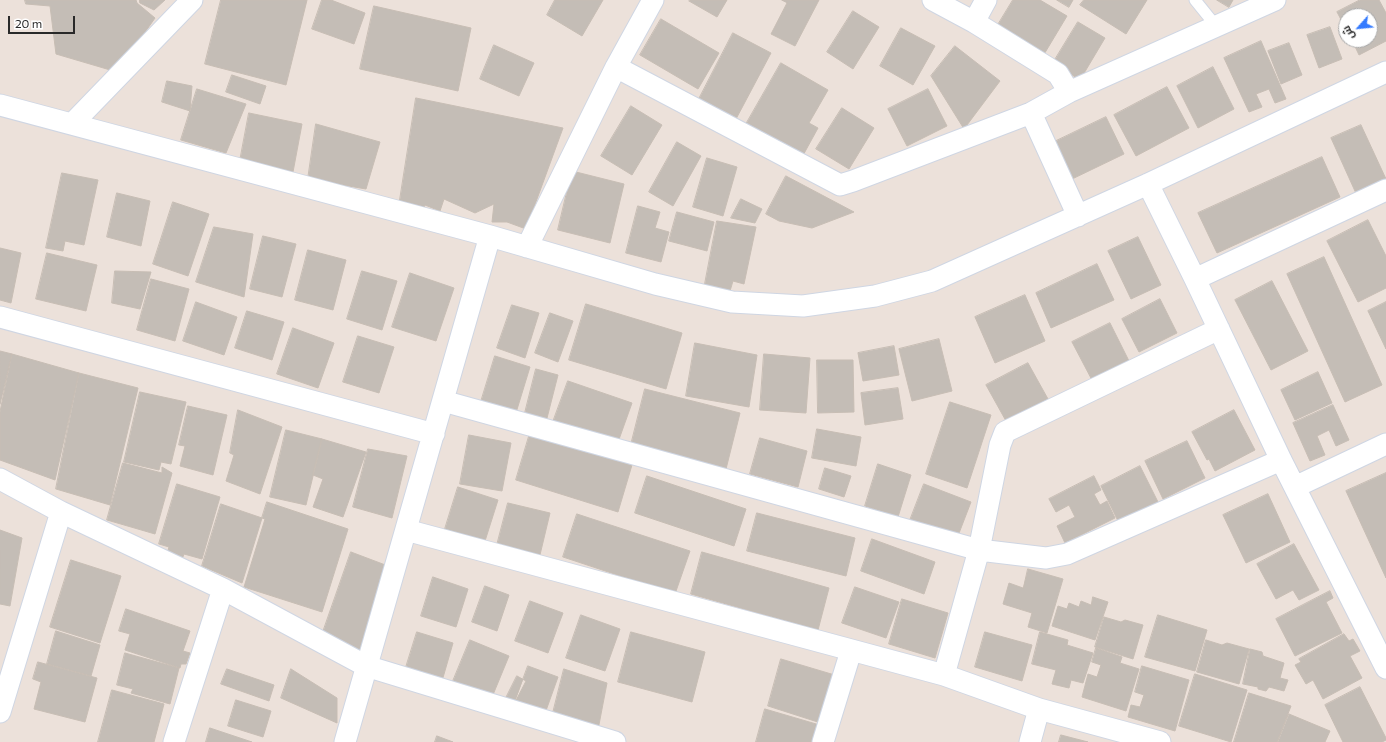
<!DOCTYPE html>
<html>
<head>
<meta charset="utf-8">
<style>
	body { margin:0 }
	#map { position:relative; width:1386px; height:742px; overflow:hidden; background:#ece1da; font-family:Commissioner,Cairo,sans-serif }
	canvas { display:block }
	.north { position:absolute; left:1338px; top:8px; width:40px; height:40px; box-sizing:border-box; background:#fff; border:1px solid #a9a9a9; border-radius:50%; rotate:243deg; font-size:11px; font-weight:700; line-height:16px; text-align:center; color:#292929 }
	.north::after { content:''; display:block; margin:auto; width:14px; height:18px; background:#347bff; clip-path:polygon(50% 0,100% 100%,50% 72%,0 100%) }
	.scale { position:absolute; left:8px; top:16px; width:67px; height:18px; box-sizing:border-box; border:2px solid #292929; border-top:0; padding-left:5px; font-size:12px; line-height:14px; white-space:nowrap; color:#292929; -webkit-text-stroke:3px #fff; paint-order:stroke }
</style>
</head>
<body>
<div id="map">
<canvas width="1386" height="742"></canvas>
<div class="north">ش</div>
<div class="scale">20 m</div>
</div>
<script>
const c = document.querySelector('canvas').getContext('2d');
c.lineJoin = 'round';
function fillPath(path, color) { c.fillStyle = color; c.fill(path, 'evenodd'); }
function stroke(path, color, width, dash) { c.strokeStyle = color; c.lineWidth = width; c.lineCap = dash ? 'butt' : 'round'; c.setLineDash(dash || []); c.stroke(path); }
const building = new Path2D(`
	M25,0h111l1,3 18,15 -38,54 -61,-18 -6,-48 -24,-2z
	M140,0h25l-11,10 -14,-7z
	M221,0h86l-21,85 -81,-21z
	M322,0h9l34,13 -11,31 -42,-15z
	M555,0h48l-21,36 -35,-21z
	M690,0h37l-10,17 -28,-16z
	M782,0h37l-24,46 -24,-12 16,-31z
	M1013,0h27l27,16 -27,45 -47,-28z
	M1057,0h16l-4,7z
	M1084,0h63l-21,34 -46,-29z
	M1217,0h16l-4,7z
	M1360,0h19l7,13v28l-27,14 -7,-15h18v-24h-24v13l-9,-17z
	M374,6l97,22 -13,63 -98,-22z
	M853,11l26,16 -26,42 -26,-17z
	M661,19l58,34 -21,36 -58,-34z
	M1078,22l27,16 -25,42 -27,-17z
	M1330,27l12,32 -23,9 -12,-33z
	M901,28l34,18 -22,39 -33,-19z
	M733,33l38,20 -35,66 -37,-20z
	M1261,41l25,58 -11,4 -6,-14 -13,5 6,13 -13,5 -25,-54z
	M1289,43l13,32 -21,9 -13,-33z
	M494,45l40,18 -15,33 -39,-17z
	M955,46l45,35 -36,48 -33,-53z
	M781,63l47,27 -19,33 9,5 -17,31 -56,-33z
	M1213,67l21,42 -36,19 -21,-42z
	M232,75l34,11 -6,18 -34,-12z
	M167,81l25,5 -2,25 -28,-9z
	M1167,87l22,41 -53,28 -22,-41z
	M197,89l49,15 -20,49 -45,-13z
	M928,89l19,37 -40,20 -19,-37z
	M416,98l147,30 -37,101 -19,-7h-15l2,-18 -19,9 -31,-14 -4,12 -15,-6 -4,9 -22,-8z
	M631,106l31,19 -30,50 -31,-19z
	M842,108l32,20 -25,41 -33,-20z
	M249,113l53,11 -9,48 -53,-11z
	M1106,117l18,37 -54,26 -18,-37z
	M316,124l64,18 -14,47 -58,-10z
	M1361,125l25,54v8l-27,13 -28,-62z
	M677,142l24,14 -28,50 -24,-14z
	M1322,157l18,40 -123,56 -19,-40z
	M707,158l30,9 -14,49 -30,-9z
	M572,171l52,13 -14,59 -52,-13z
	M62,173l36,7 -14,65 -19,-4 -2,10 -17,-3z
	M786,176l68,36 -42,16 -33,-7 -13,-7z
	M117,193l33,8 -9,45 -34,-9z
	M741,199l21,10 -7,14 -24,-5z
	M173,202l36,12 -21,62 -35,-12z
	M638,206l22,6 -5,16 14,4 -8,30 -35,-9z
	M677,212l37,10 -7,29 -38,-10z
	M1368,220l18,36v32l-28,14 -31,-61z
	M717,221l39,6 -12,57 -11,-3 -3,10 -11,-3 -6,2 -9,-1z
	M214,227l39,7 -9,63 -48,-15z
	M263,236l33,8 -14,53 -32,-8z
	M1138,237l23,48 -30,14 -23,-48z
	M0,248l21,5 -10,50 -11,-3z
	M308,250l38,10 -13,50 -38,-10z
	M47,253l50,12 -11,46 -50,-12z
	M1324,257l58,128 -37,17 -58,-128z
	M1097,264l17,36 -63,28 -15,-35z
	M115,271l36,1 -11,37 -28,-6z
	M362,271l35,10 -15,49 -35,-11z
	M410,273l44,15 -18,53 -44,-14z
	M151,279l38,10 -14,52 -38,-11z
	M1272,281l36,70 -37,19 -36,-70z
	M1025,295l20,46 -50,22 -20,-46z
	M1160,299l17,34 -38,19 -17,-33z
	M196,302l41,15 -13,38 -41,-14z
	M1386,302v47l-18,-38z
	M586,304l96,29 -16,56 -97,-29z
	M512,305l27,8 -14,45 -28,-10z
	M247,311l37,11 -12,38 -37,-12z
	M550,313l23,8 -15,41 -23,-9z
	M1110,323l20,40 -37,19 -21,-40z
	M293,328l41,15 -16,45 -41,-14z
	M358,336l36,11 -15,46 -36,-11z
	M939,339l13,52 -40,10 -13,-52z
	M695,343l62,12 -8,52 -63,-11z
	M894,346l5,29 -36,6 -5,-28z
	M0,351l12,3 -12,50z
	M12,354l67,19 -24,107 -55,-20v-48z
	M764,354l46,4 -4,55 -46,-3z
	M495,356l35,11 -15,49 -35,-11z
	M817,360h36l1,52 -36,1z
	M1028,363l20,36 -42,22 -20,-36z
	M536,369l22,6 -12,47 -22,-5z
	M1318,372l14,31 -37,17 -14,-30z
	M79,373l59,15 -28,117 -54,-16z
	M568,381l64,22 -15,42 -64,-23z
	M898,388l5,31 -38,6 -4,-32z
	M645,389l95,24 -14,56 -95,-24z
	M140,392l46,10 -15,62 -10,-2 -2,8 -35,-8z
	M950,402l41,13 -24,73 -41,-14z
	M1333,405l16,35 -13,6 -7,-16 -12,6 8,19 -15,6 -17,-38z
	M188,406l39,9 -14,60 -33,-9 5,-20 -6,-1z
	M238,410l44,17 -22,67 -34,-13 8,-26 -4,-2z
	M1234,410l21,40 -40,21 -6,-12 -2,1 -15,-28z
	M817,429l44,8 -5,29 -44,-8z
	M286,430l36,9 -16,66 -36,-8z
	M530,433l102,32 -14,47 -102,-32z
	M469,435l42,8 -9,48 -42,-7z
	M760,438l47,13 -9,36 -48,-13z
	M322,439l44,13 -23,65 -30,-10 10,-28 -10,-4z
	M1187,441l18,37 -42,21 -18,-38z
	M368,449l39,7 -15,62 -39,-11z
	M123,463l39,10v-6l10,6 -17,61 -48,-14z
	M878,464l33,11 -13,42 -33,-11z
	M1140,466l18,36 -40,19 -17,-35z
	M825,468l26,8 -7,21 -25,-8z
	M1386,473v105l-40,-87z
	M647,476l99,33 -12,37 -99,-33z
	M1094,476l7,14 -7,4 6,11 7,-4 8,17 -50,25 -8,-17 18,-9 -6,-12 -13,7 -7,-13z
	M177,484l43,13 -18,62 -18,-5 -3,8 -15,-5 3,-10 -10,-3z
	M924,484l47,18 -15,39 -47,-18z
	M458,487l40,13 -13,41 -40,-12z
	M1268,494l22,48 -44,21 -23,-48z
	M267,502l81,27 -26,83 -78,-25 21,-68 -3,-1z
	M508,503l42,10 -11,46 -43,-10z
	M221,504l41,14 -20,65 -40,-17z
	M757,513l98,25 -9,38 -99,-25z
	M577,514l113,37 -15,43 -112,-37z
	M0,530l22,8 -12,68 -10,-2z
	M872,539l63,23 -11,32 -63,-23z
	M1294,544l25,46 -20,10 -6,-10 -17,9 -19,-35z
	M351,552l37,14 -24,89 -41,-23z
	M702,552l127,36 -11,42 -127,-36z
	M71,560l50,16 -21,67 -50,-16z
	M1028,569l35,10 -16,54 -19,-6 4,-14 -29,-9 6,-21 14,5z
	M433,577l35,12 -12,38 -35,-11z
	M485,586l24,9 -12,36 -25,-9z
	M855,587l44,15 -13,36 -44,-15z
	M1330,591l3,7 -7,4 16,31 -47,23 -19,-37z
	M1093,597l15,5 -13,38 -43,-14 6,-20 9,3 2,-6 10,4 2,-6 10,4z
	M902,599l46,14 -13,45 -46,-14z
	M530,601l33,12 -15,40 -33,-12z
	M126,609l64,22 -7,20 7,2 -4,11h-5l-1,4 -55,-18 5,-16 -11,-3z
	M581,615l39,14 -15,42 -39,-13z
	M1158,615l49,15 -12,41 -50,-14z
	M1104,617l17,5 4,-2 18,5 -10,34 -38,-12z
	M56,631l44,14 -9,31 -44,-12z
	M417,632l36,11 -13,45 -37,-11z
	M631,632l74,20 -13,50 -74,-20z
	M985,632l47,13 -10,36 -47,-14z
	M1040,632l28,8 -1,5 26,8 -10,30 -12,-3 -2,8 -17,-4 4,-14 -24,-6z
	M1344,634l5,7 4,-2 7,12 -10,5 12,22 -39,21 -10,-19 -7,4 -11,-19 6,-3 -2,-3z
	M470,640l39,16 -19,46 -39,-16z
	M1206,640l16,5 5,-2 22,6 -10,35 -42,-12z
	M1096,648l26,9 -2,6 19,6 -13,42 -44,-14 6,-23 9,3 4,-12 -9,-3z
	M1250,649l12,3 1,4 21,7 -4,15 8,2 -4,11 -15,-4 -3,4 -8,-2v-2l-15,-3z
	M125,653l54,15 -9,36 -39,-11 2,-4 -16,-4z
	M781,659l57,17 -14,48 -56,-18z
	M38,662l59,16 -12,44 -51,-13 7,-27 -8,-3z
	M528,666l30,11 -15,42 -30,-12z
	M1142,666l47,14 -14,51 -47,-14 3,-12 9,2 4,-12 -9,-3z
	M227,669l47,16 -5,16 -48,-17z
	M291,669l46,29v25l-56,-25z
	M564,669l43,14 -10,52 -46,-14z
	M1195,674l52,16 -16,52 -52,-16z
	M517,676l9,5 -16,31 -9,-4z
	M1360,687l26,51v2l-4,2h-39l-18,-37z
	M112,690l52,14 -10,38h-56z
	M1249,693l42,13 -14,36h-43z
	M236,700l35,11 -8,26 -35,-11z
	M765,709l58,17 -5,16h-62z
	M1289,714l41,17 -5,11h-47z
	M210,728l42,14h-46z
	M1061,735l27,7h-29z
	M437,736l16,6h-18z`);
fillPath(building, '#c4bdb6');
stroke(building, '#c7bdb4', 1);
const lane = new Path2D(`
	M1195,0l21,26`);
const street = new Path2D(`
	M933,0l41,22 84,52 11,18
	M974,22l12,-22
	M616,67l224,118 13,-4 178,-68 38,-21 206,-92
	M0,105l490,131 165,48 77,18 71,4 72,-10 57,-15 216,-97 238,-112
	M1031,113l47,103
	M72,124l120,-124
	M1148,184l47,95 86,181 105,208
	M527,247l89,-180 37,-67
	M1195,279l191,-89
	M0,317l434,117
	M443,401l536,149 67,8 21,-4 214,-94
	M0,479l61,33 162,77 143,77 249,76
	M1295,487l91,-43
	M406,530l538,145 95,34 121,33
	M944,675l35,-125 21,-105 5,-13 214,-103
	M0,712l61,-200
	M174,742l49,-153
	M345,742l145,-506
	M823,742l28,-91
	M1030,742l9,-33`);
stroke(lane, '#cfd6e3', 13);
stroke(street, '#cfd6e3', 23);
stroke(lane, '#fff', 11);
stroke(street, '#fff', 21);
</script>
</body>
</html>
